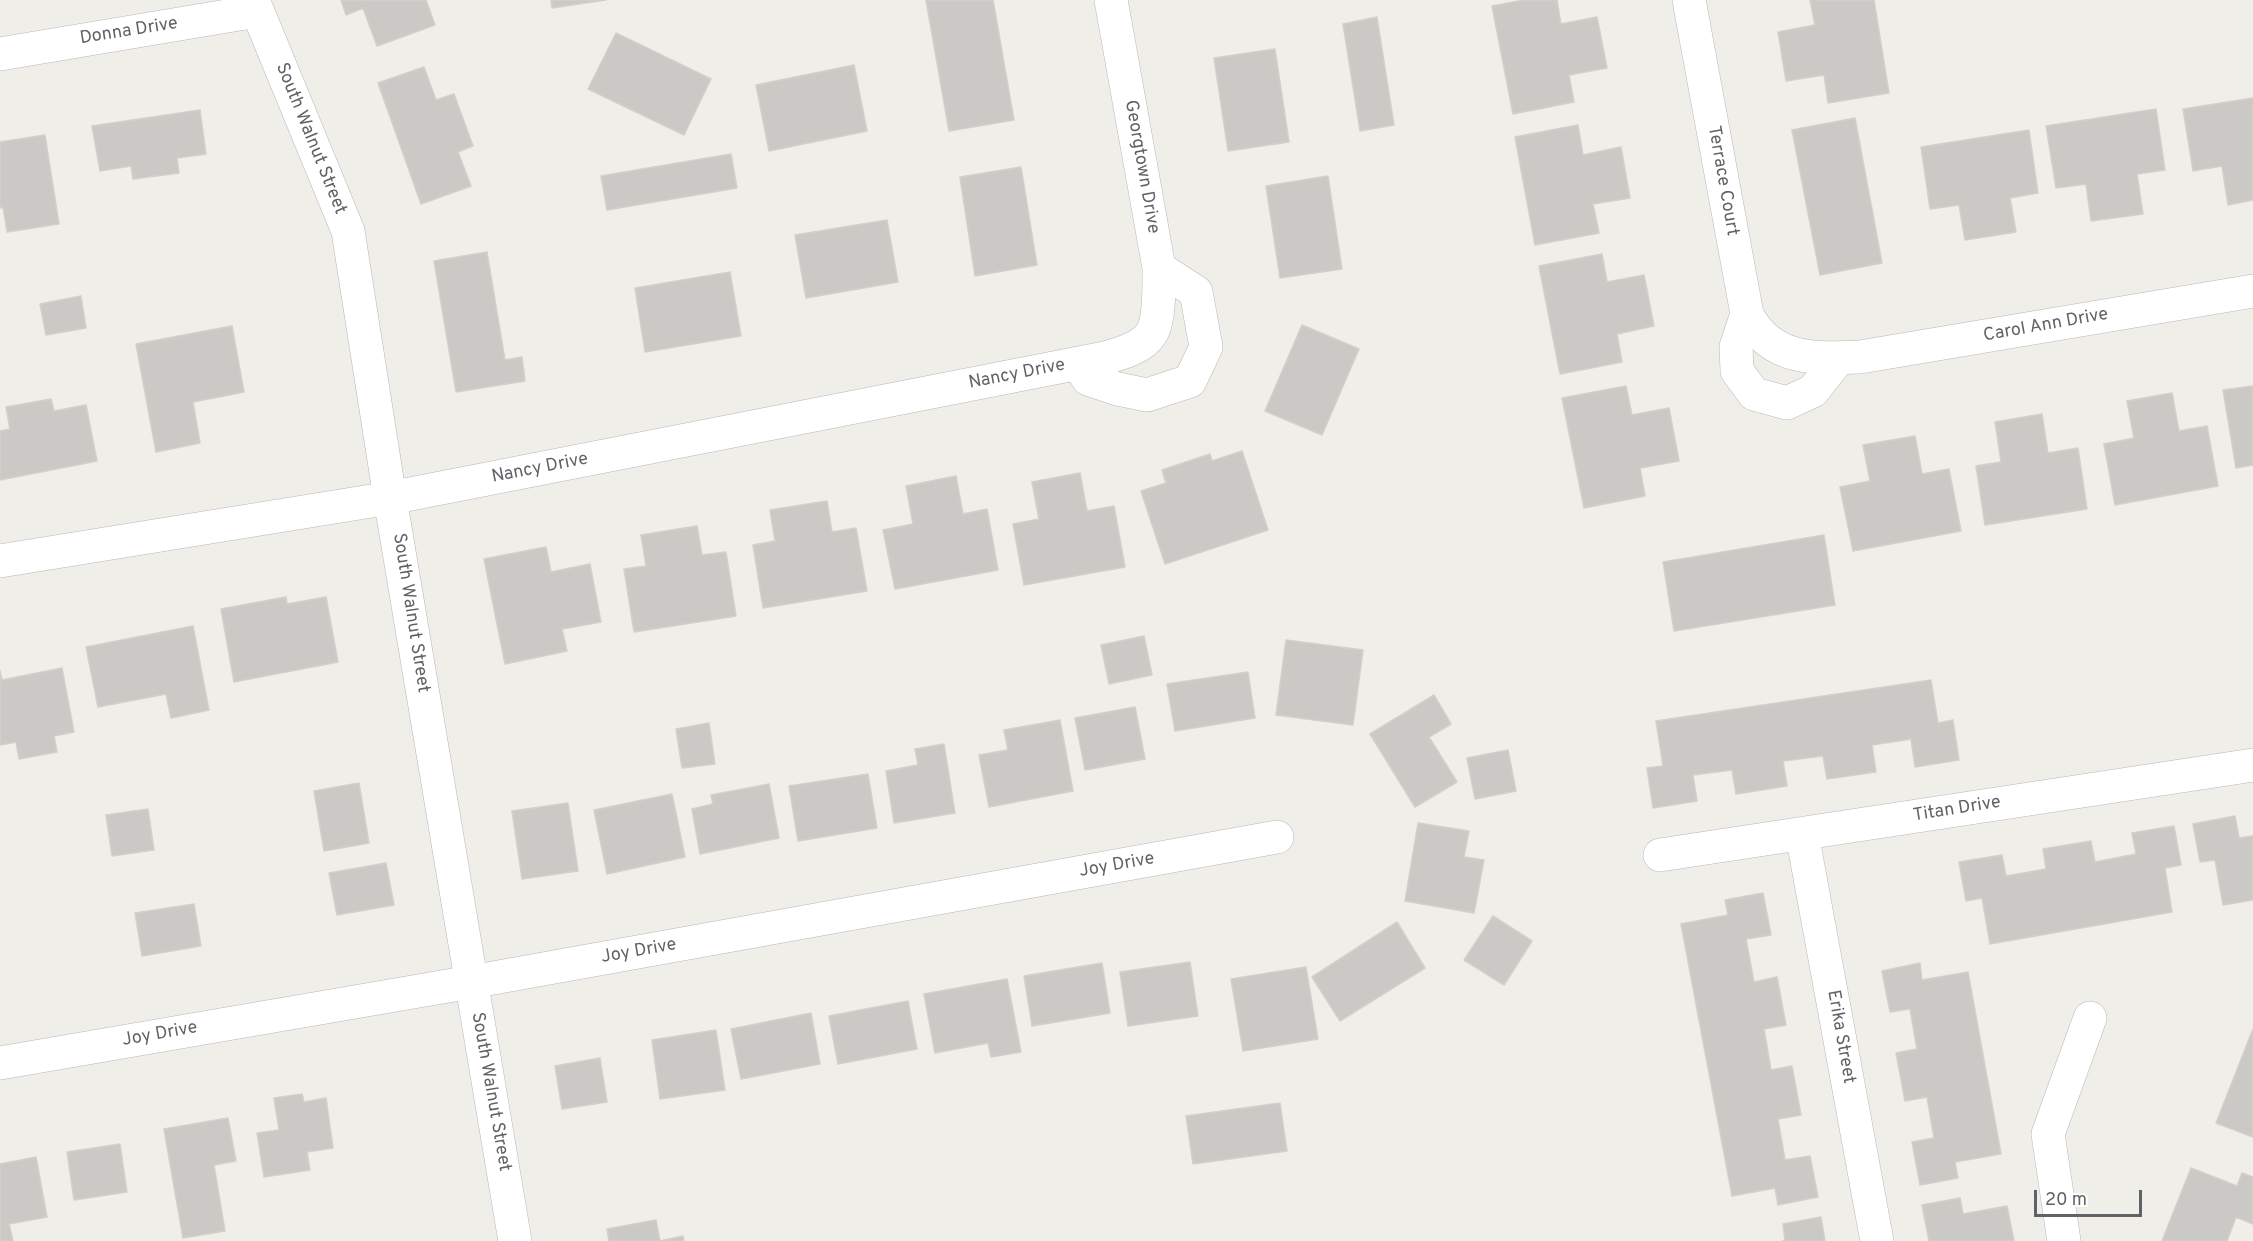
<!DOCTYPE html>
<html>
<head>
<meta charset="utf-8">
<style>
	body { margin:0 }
	#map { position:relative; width:2253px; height:1241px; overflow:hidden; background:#f0eee8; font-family:Overpass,sans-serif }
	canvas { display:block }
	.scale { position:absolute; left:2034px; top:1190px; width:108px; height:27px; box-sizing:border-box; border:3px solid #5f6367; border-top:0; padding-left:8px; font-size:18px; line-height:21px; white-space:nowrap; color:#5f6367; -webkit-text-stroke:4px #fff; paint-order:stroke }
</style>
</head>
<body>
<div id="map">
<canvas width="2253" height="1241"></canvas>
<div class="scale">20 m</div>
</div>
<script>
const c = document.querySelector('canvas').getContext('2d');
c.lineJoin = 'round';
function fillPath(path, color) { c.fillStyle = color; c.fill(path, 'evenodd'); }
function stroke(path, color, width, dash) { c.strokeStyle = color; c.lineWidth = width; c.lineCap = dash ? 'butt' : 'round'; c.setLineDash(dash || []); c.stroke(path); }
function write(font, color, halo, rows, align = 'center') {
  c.font = font + ' Overpass,sans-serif'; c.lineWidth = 5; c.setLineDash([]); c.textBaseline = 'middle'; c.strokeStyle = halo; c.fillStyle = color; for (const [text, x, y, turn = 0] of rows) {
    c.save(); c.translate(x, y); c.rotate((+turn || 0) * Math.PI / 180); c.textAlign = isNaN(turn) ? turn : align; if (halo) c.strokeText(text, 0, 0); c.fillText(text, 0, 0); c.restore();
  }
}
const building = new Path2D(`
	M341,0h85l9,25 -58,21 -14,-38 -17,7z
	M551,0h55l-54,8z
	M926,0h67l21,120 -65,11z
	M1524,0h33l4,24 36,-7 10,51 -38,7 5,27 -61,12 -21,-108z
	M1810,0h64l15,93 -61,10 -4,-28 -38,6 -8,-49 37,-7z
	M1377,17l17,108 -34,6 -17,-107z
	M616,33l95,46 -27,56 -96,-46z
	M1275,49l14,93 -61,9 -14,-93z
	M854,65l13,66 -98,20 -13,-66z
	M424,67l12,33 18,-6 19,52 -15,6 13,34 -50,18 -43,-121z
	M2253,98v102l-25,5 -6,-39 -29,5 -10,-62z
	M2156,109l9,61 -28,4 6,40 -52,7 -5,-37 -30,4 -10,-62z
	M200,110l6,44 -29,4 2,15 -46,6 -2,-13 -31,5 -8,-45z
	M1855,118l27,145 -62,12 -28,-145z
	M1578,125l5,30 38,-8 9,51 -37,6 6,29 -64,12 -20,-108z
	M2029,130l9,63 -28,5 6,34 -51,8 -6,-35 -29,4 -9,-62z
	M45,135l14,89 -52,8 -4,-25 -3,1v-66z
	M731,154l6,34 -130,22 -6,-34z
	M1021,167l16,98 -62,11 -15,-99z
	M1328,176l14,93 -62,9 -14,-92z
	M887,220l11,62 -92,16 -11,-63z
	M487,252l18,108 17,-3 3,24 -69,11 -22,-131z
	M1602,254l5,28 37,-7 10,51 -37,8 5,28 -62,12 -21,-108z
	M730,272l11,64 -96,16 -10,-64z
	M81,296l5,32 -40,7 -6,-31z
	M1302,325l57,24 -37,86 -57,-24z
	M232,326l12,66 -51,10 7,41 -44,9 -20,-108z
	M1626,386l6,29 37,-7 10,53 -39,7 5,28 -61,12 -22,-110z
	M2253,386v79l-17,3 -13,-78z
	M2172,393l7,38 28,-5 11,60 -103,19 -11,-61 30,-6 -7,-37z
	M51,399l3,12 32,-6 11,56 -97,19v-49l10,-2 -4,-22z
	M2042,414l6,39 30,-5 9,61 -102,16 -9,-59 25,-4 -6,-40z
	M1915,436l7,38 27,-5 12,62 -108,20 -13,-64 30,-6 -7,-36z
	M1242,451l26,79 -103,34 -24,-73 25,-8 -4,-13 48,-16 2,7z
	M1080,473l7,38 27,-5 11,61 -101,18 -11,-61 26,-5 -7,-37z
	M956,476l7,38 24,-5 11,61 -103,19 -12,-59 30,-6 -7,-38z
	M827,501l5,31 24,-4 11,63 -104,17 -10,-63 22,-4 -5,-31z
	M697,526l5,29 24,-3 10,64 -102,16 -10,-63 22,-3 -5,-31z
	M1824,535l11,70 -161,26 -11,-69z
	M546,547l5,25 39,-8 11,58 -39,7 5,22 -62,13 -21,-105z
	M286,597l1,7 39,-7 12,65 -104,20 -13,-73z
	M193,626l16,84 -38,8 -5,-24 -68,13 -12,-60z
	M1144,636l8,39 -43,9 -8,-39z
	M1286,640l77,10 -10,75 -77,-10z
	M62,668l12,64 -20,4 3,16 -38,7 -3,-17 -16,3v-74l2,9z
	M1248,672l7,46 -80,13 -8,-47z
	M1931,680l7,43 15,-3 6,40 -44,7 -4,-28 -39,6 4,27 -49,7 -4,-23 -40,5 4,25 -51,8 -4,-24 -39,5 4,26 -44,7 -6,-40 16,-2 -7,-45z
	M1434,695l17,29 -22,13 28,45 -42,25 -45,-73z
	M1135,707l10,52 -60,11 -10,-52z
	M1060,720l13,71 -84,16 -10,-52 29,-5 -4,-20z
	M709,723l6,41 -33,4 -6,-39z
	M944,744l11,69 -61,10 -8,-52 32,-6 -3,-16z
	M1508,750l8,41 -41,8 -8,-41z
	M868,774l9,54 -79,13 -9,-55z
	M359,783l10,60 -45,8 -10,-60z
	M769,784l10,54 -79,16 -8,-45 21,-5 -2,-9z
	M672,794l13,63 -78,17 -13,-64z
	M568,803l10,68 -56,8 -10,-68z
	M148,809l6,41 -42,6 -6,-41z
	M2235,816l4,22 14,-2v64l-30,5 -8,-45 -15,2 -7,-38z
	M1418,823l51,8 -5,26 20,3 -10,53 -69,-12z
	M2174,826l7,39 -16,3 7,44 -182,32 -8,-46 -16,3 -7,-39 43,-7 4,21 40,-7 -3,-20 48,-8 4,21 41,-8 -4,-21z
	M386,863l8,42 -57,10 -8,-42z
	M1763,893l8,42 -25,4 8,43 23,-5 9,48 -22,4 7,41 21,-4 9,49 -23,4 7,41 25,-4 8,41 -40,8 -3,-17 -43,8 -51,-272 47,-9 -3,-15z
	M194,904l7,42 -59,10 -7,-43z
	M1493,916l39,25 -28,44 -40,-25z
	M1397,922l28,46 -85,53 -28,-44z
	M1190,962l8,54 -70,10 -8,-54z
	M1102,963l8,50 -78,13 -8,-50z
	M1920,963l2,17 46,-8 33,182 -46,8 3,16 -38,7 -8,-43 22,-4 -7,-41 -22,4 -9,-48 21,-4 -7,-40 -20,3 -8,-41z
	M1306,967l12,72 -75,12 -12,-72z
	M1007,979l14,73 -30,5 -3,-14 -53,10 -11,-59z
	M908,1001l9,48 -79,15 -9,-48z
	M811,1013l9,51 -79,15 -10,-50z
	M2253,1029v108l-37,-14z
	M716,1030l9,60 -65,9 -8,-59z
	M600,1058l7,44 -45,7 -7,-43z
	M302,1094l2,8 22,-4 7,50 -26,4 3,18 -46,7 -7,-44 22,-3 -5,-32z
	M1280,1103l7,48 -94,13 -7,-48z
	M228,1118l8,43 -22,4 11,66 -42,7 -19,-109z
	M120,1144l7,48 -53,8 -7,-48z
	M36,1157l11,60 -38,7 4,17h-13v-77z
	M2191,1168l46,18 5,-13 11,4v47l-17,-7 -9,24h-65z
	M1960,1198l3,16 44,-8 7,35h-85l-7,-36z
	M1821,1217l4,24h-43h3l-2,-17z
	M656,1220l4,21 23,-5 1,5h-75l-2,-12z`);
fillPath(building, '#cbc9c5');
stroke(building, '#d4cfc7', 1.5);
const street = new Path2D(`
	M253,0l95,231 42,267 125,743
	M1689,0l58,314c23,47 68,45 113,43l393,-66
	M0,54l257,-43
	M1747,314l-11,33 1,24 17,23 33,9 26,-12 26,-33
	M1078,363l10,16 30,10 29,6 43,-14 16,-34 -10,-55 -37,-24
	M0,561l390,-63 715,-140c15,-4 37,-10 46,-24 9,-13 8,-50 8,-66l-48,-268
	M1802,834l75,407
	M1660,855l593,-90
	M0,1063l471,-81 806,-145
	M2064,1241l-16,-107 42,-116`);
stroke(street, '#b5b8bb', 34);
stroke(street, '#fff', 33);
write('18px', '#5f6367', '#fff', [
	["Donna Drive",129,32,-9],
	["South Walnut Street",310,139,68],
	["Georgtown Drive",1141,167,80],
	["Terrace Court",1722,181,80],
	["Carol Ann Drive",2046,326,-10],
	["Nancy Drive",1017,375,-11],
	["Nancy Drive",540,469,-11],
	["South Walnut Street",410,613,81],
	["Titan Drive",1957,810,-9],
	["Joy Drive",1117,866,-10],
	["Joy Drive",639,952,-10],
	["Joy Drive",160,1035,-10],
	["Erika Street",1840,1037,80],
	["South Walnut Street",490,1092,80]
]);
</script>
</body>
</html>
